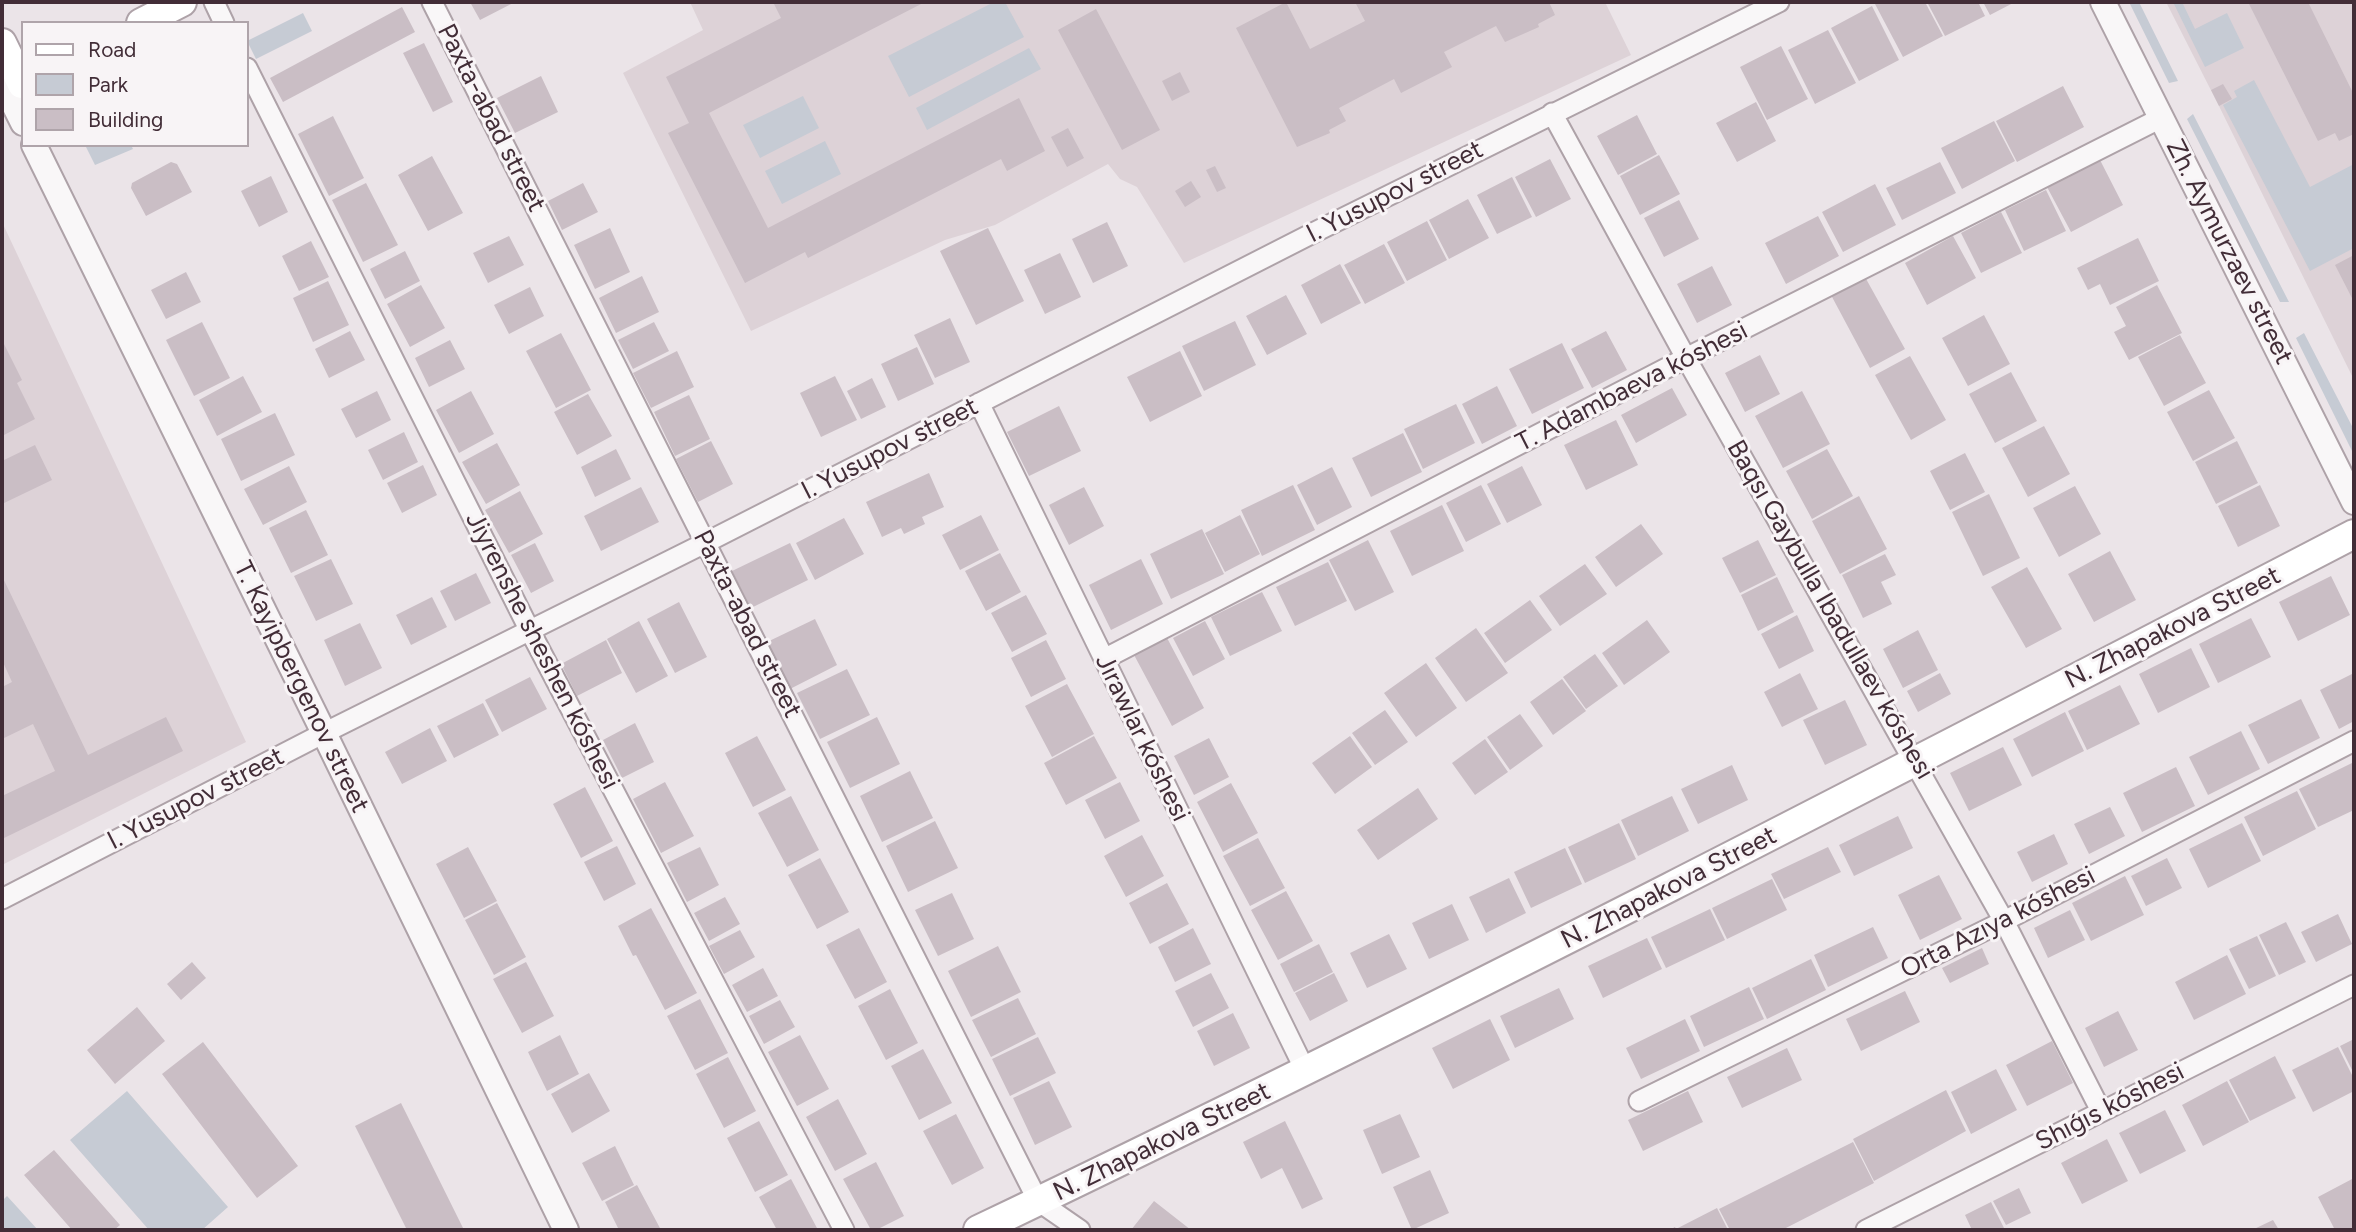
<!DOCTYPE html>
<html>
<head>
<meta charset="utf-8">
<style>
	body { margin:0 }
	#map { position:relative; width:2356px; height:1232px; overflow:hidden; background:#ebe4e8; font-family:Figtree,sans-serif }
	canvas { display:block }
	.frame { position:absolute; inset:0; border:4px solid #422d37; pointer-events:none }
	.legend { position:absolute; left:21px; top:21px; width:228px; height:126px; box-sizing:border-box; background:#f8f4f6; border:2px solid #afa4aa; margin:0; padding:9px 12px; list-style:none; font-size:21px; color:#422d37 }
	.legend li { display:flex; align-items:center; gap:14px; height:35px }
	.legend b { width:35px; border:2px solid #afa4aa }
</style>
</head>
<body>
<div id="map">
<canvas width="2356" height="1232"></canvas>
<div class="frame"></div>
<ul class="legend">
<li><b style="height:9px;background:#fff"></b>Road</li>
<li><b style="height:19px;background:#c6cbd4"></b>Park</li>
<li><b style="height:19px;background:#cabec5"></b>Building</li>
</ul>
</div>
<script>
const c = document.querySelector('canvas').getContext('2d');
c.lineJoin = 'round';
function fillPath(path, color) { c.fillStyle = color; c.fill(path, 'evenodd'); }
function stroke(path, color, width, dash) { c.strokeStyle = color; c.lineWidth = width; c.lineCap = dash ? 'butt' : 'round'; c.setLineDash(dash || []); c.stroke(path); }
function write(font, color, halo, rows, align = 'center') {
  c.font = font + ' Figtree,sans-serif'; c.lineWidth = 6; c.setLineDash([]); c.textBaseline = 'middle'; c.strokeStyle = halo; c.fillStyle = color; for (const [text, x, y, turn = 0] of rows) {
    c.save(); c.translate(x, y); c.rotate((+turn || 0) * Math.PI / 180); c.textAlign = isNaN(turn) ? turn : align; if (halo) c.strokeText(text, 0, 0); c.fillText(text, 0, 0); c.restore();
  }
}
fillPath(new Path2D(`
	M690,2h915l26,53 -447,208 -47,-76 -17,-8 -12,-15 -113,61 -50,15 -194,91 -128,-258 80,-43z
	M2166,2h188v378l-135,-274z
	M2,222l244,520 -244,123z`), '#ddd2d7');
fillPath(new Path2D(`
	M994,2h11l19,35 -115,60 -21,-41z
	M2129,2h10l39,79 -9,2z
	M2173,2h9l13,27 32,-16 17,35 -39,19z
	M303,13l9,18 -56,28 -9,-18z
	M1029,48l12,21 -114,61 -11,-22z
	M2254,80l56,107 44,-23v84l-44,23 -87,-166 14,-8 -3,-6z
	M803,96l16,32 -59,30 -17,-33z
	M2193,114l96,188h-9l-93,-183z
	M825,141l16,33 -59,30 -17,-33z
	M85,145h46l2,4 -38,16z
	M2304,333l50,97v25l-58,-117z
	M127,1091l101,116 -26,23h-53l-79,-90z
	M7,1196l31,34h-36v-29z`), '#c6cbd4');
fillPath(new Path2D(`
	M470,2h45l-35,18z
	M773,2h152l-216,111 59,115 251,-130 26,53 -38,20 -6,-12 -193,99 -3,-6 -60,31 -77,-150 21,-10 -23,-46 115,-59z
	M1286,2l24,47 55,-28 -10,-19h194l6,13 -17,9 1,3 -34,15 -9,-16 -52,26 8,15 -51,26 -7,-14 -55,29 7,13 -17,9 1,3 -33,14 -61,-119z
	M1879,2h46l18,34 -40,21 -28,-53z
	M1927,2h51l7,14 -40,20z
	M1983,2h32l-25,13z
	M2248,2h60l46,93v39l-15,7 -4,-8 -17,8z
	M1872,6l27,54 -40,21 -28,-53z
	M402,7l13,25 -132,70 -13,-24z
	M1096,9l64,121 -38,20 -64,-120z
	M1828,30l28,53 -41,21 -27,-54z
	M424,43l29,59 -20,10 -30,-59z
	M1781,46l27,53 -41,21 -27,-53z
	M1180,72l10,20 -18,9 -10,-20z
	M541,76l17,36 -43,21 -18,-35z
	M2223,84l9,15 -13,7 -8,-16z
	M2063,86l21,41 -67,35 -21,-41z
	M1756,102l20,39 -39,21 -21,-39z
	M1637,115l20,39 -39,21 -21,-39z
	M333,116l31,62 -35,18 -31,-62z
	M1994,121l21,40 -53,28 -21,-41z
	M1068,128l16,30 -17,9 -16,-30z
	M1659,155l21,39 -40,21 -20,-39z
	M432,156l31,57 -35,18 -30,-56z
	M1550,159l21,40 -35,18 -21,-40z
	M2100,160l23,45 -52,27 -24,-45z
	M171,162l6,2 15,28 -46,24 -15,-28 1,-5z
	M1940,162l16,31 -54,27 -16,-32z
	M1215,166l11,22 -9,4 -11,-22z
	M271,176l17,36 -29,15 -18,-36z
	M1512,177l20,40 -35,17 -20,-39z
	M1191,181l10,16 -16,10 -10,-16z
	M366,183l32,62 -35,17 -31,-62z
	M583,183l15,29 -36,18 -14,-29z
	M1875,184l21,41 -53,27 -21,-40z
	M2046,190l20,41 -42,20 -19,-41z
	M1468,199l21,39 -40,21 -20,-39z
	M1679,200l20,39 -35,18 -20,-39z
	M2001,212l21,41 -41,20 -20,-40z
	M1818,216l21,40 -53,28 -21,-41z
	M1427,221l20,39 -40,21 -20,-39z
	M1107,222l21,44 -35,17 -21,-44z
	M610,228l20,44 -35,17 -21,-44z
	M988,228l36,73 -48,24 -36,-74z
	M509,236l15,29 -36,18 -15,-30z
	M1953,236l23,42 -49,27 -22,-42z
	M2138,238l21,43 -49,24 -10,-21 -12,6 -11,-22z
	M311,241l18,36 -30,14 -17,-35z
	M1384,244l21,39 -40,21 -21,-39z
	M405,251l15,30 -35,18 -15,-30z
	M1060,253l21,44 -36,17 -21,-44z
	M2354,255v47l-19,-37z
	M1340,264l21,39 -40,21 -20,-39z
	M1712,266l20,39 -35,18 -20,-39z
	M186,272l15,30 -35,17 -15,-29z
	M642,276l17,36 -43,21 -17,-35z
	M1865,277l40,72 -35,19 -39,-73z
	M328,281l21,44 -36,17 -20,-44z
	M421,285l24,43 -35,19 -23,-43z
	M2157,285l25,48 -53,27 -15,-28 12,-6 -10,-19z
	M530,287l14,29 -35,18 -15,-29z
	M1286,295l21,39 -40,21 -21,-39z
	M1984,315l26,49 -42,22 -26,-48z
	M950,318l20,44 -35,16 -21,-43z
	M1235,321l21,44 -52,26 -22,-45z
	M202,322l28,56 -36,18 -28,-56z
	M654,322l15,29 -36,18 -15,-29z
	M350,331l15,29 -36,18 -14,-29z
	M1606,331l21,39 -35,18 -21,-39z
	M561,333l30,57 -35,18 -30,-57z
	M2180,335l26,48 -42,23 -26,-49z
	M2,340l20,40 -5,3 18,36 -33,17z
	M450,340l15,29 -36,18 -14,-29z
	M1562,343l22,45 -52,26 -23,-45z
	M917,347l17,37 -36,17 -17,-37z
	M677,351l17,36 -43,21 -18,-35z
	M1180,351l22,45 -52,26 -23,-45z
	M1760,355l20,39 -35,18 -20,-39z
	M1910,356l36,64 -35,20 -36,-65z
	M2011,372l26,49 -42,22 -26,-49z
	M243,376l19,36 -45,24 -18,-36z
	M835,376l22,44 -36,17 -21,-44z
	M872,378l14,29 -25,12 -14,-28z
	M1497,386l20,40 -35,18 -20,-40z
	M1672,388l15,27 -51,28 -15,-28z
	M2209,390l26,48 -42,23 -26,-49z
	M377,391l14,29 -35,18 -15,-29z
	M471,391l23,43 -35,19 -23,-43z
	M1802,391l28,53 -47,24 -28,-52z
	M588,394l24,42 -35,19 -23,-43z
	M689,395l21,44 -35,17 -21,-44z
	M1456,404l19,39 -52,26 -19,-40z
	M1059,406l22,45 -52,25 -22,-44z
	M275,413l20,42 -54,26 -20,-42z
	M1616,420l22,45 -52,25 -22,-45z
	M2044,426l26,48 -42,23 -26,-49z
	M404,432l14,30 -35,18 -15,-30z
	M1403,433l19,39 -51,25 -19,-39z
	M711,441l22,43 -35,18 -22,-43z
	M2237,441l21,42 -42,21 -21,-42z
	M497,443l23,42 -34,19 -24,-42z
	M35,445l17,35 -50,24v-43z
	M616,449l15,30 -36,18 -14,-30z
	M1827,449l26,47 -41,23 -26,-48z
	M1965,453l20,39 -35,18 -20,-39z
	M423,465l14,30 -35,18 -15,-30z
	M289,466l18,36 -44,23 -19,-36z
	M1522,466l20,39 -35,18 -20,-39z
	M1332,467l20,40 -35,18 -20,-40z
	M929,473l15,34 -22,10 3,7 -21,10 -3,-6 -19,9 -16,-35z
	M1293,485l22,45 -53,26 -21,-46z
	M1481,485l20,39 -35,18 -20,-39z
	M2260,485l20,41 -42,21 -20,-41z
	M2075,486l26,48 -42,23 -26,-49z
	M641,487l18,35 -58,29 -17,-35z
	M1084,487l20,39 -35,19 -20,-40z
	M520,491l23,43 -34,19 -24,-43z
	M1989,494l31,64 -37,18 -31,-64z
	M1859,496l28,53 -47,25 -28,-53z
	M1442,505l22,46 -52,25 -22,-45z
	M306,510l22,45 -37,18 -22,-45z
	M981,515l18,35 -39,20 -18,-35z
	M1240,515l20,39 -35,18 -20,-39z
	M844,518l20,36 -49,26 -19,-37z
	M1641,524l22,30 -47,33 -21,-30z
	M1202,529l22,45 -53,25 -21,-45z
	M1368,540l26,52 -39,19 -26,-51z
	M1758,540l18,35 -36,18 -18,-35z
	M535,543l19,38 -23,12 -20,-38z
	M790,543l18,37 -57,28 -19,-37z
	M2110,551l26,49 -42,22 -26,-48z
	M1000,553l21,39 -35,19 -21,-40z
	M1885,554l11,21 -15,7 11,22 -29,14 -21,-43z
	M331,559l22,45 -37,17 -22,-45z
	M1141,559l22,45 -52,26 -22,-45z
	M1328,562l19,39 -52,25 -19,-39z
	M1585,564l22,30 -47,32 -21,-30z
	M2027,567l35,62 -36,19 -35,-61z
	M476,573l15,30 -36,18 -15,-30z
	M2,576l86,179 78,-38 17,34 -181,88v-43l53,-25 -22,-47 -31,15v-52l10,-5 -10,-22z
	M2331,576l19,39 -52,26 -19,-39z
	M1777,577l17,35 -36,19 -17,-36z
	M1262,592l20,39 -52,25 -19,-39z
	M1026,595l21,39 -35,18 -21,-39z
	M432,597l15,30 -36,18 -15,-30z
	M1530,600l22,30 -47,33 -21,-30z
	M679,602l28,55 -32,16 -28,-54z
	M1797,615l17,36 -35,18 -18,-35z
	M2251,618l20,39 -53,26 -19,-39z
	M815,619l22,46 -49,25 -23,-47z
	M1647,620l23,32 -46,33 -22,-32z
	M639,621l29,55 -32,17 -29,-54z
	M1205,621l20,38 -32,17 -20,-38z
	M360,623l22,45 -37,18 -21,-46z
	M1476,628l32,45 -42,29 -31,-44z
	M1918,630l20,40 -35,18 -20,-39z
	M1166,636l38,72 -32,18 -39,-73z
	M606,640l16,33 -45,23 -16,-32z
	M1046,640l20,39 -35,18 -20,-39z
	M2191,648l19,39 -52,26 -19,-39z
	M1595,654l23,32 -32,23 -23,-32z
	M1426,663l31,45 -41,29 -32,-44z
	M847,669l23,46 -50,24 -23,-46z
	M1800,673l18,36 -36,18 -18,-35z
	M1940,673l11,21 -33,18 -11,-21z
	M2354,673v48l-15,8 -19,-39z
	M530,677l17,32 -45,23 -17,-32z
	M1562,679l24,32 -33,24 -23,-33z
	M1067,684l27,50 -42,23 -27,-51z
	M2120,685l20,39 -53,26 -19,-39z
	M2301,699l19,39 -52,26 -20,-39z
	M1845,700l22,45 -42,20 -22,-45z
	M483,703l16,32 -45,23 -17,-32z
	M1385,710l23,32 -33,23 -23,-32z
	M2065,712l19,39 -52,26 -19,-38z
	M1520,714l23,32 -33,24 -23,-33z
	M877,717l23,47 -50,24 -23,-46z
	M635,723l19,39 -32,16 -19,-38z
	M430,728l17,33 -45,23 -17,-32z
	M2241,731l19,38 -52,26 -19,-38z
	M757,736l29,54 -33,17 -28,-54z
	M1094,736l23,42 -51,27 -22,-42z
	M1350,736l22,31 -37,27 -23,-31z
	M1209,738l20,39 -35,18 -20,-39z
	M1485,739l23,33 -33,23 -23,-32z
	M2003,747l19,38 -53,26 -19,-38z
	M2352,763l2,5v42l-36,17 -19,-38z
	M1732,765l16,35 -50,24 -17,-35z
	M2176,767l19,39 -53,26 -19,-39z
	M910,771l23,47 -51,24 -22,-46z
	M665,782l29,54 -33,17 -28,-54z
	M1120,782l20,39 -35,18 -20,-39z
	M1231,783l27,50 -35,19 -26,-50z
	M585,787l28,54 -32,17 -28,-54z
	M1418,788l20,31 -60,41 -21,-30z
	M2297,791l19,38 -53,27 -19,-39z
	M791,796l28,54 -32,17 -29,-54z
	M1672,796l17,35 -51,25 -17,-36z
	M2110,807l15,29 -36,18 -15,-30z
	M1898,816l15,32 -59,28 -15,-31z
	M935,821l23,47 -50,24 -22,-46z
	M1619,823l17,36 -51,24 -17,-36z
	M2242,823l19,38 -53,27 -19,-39z
	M2054,834l14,30 -36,18 -15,-30z
	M1142,835l22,41 -38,21 -22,-41z
	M1258,838l27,50 -35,18 -27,-50z
	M617,846l19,38 -32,17 -20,-39z
	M468,847l29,54 -33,17 -28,-54z
	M700,847l19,38 -32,17 -20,-39z
	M1828,847l13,25 -57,27 -13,-25z
	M1565,848l17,36 -51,24 -17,-36z
	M820,858l29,54 -32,17 -29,-54z
	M2167,858l15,30 -36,18 -15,-30z
	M1939,875l23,44 -42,21 -22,-45z
	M2125,876l19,39 -53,26 -19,-38z
	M1509,878l17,35 -40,20 -17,-36z
	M1772,879l15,31 -60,29 -15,-31z
	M1167,883l22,41 -39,20 -21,-41z
	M1286,891l27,50 -35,19 -27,-50z
	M952,893l22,46 -36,17 -23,-46z
	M725,897l15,27 -31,17 -15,-28z
	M497,903l29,54 -32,18 -29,-55z
	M1452,904l17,36 -40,19 -17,-36z
	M651,908l46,85 -32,17 -29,-55 -3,1 -15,-30z
	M1710,909l15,31 -59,28 -15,-31z
	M2070,910l15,30 -37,18 -14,-30z
	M2338,914l14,30 -36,18 -15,-30z
	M2286,922l20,40 -27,13 -20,-40z
	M1873,927l15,31 -60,29 -14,-32z
	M859,928l28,54 -32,17 -29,-54z
	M1193,928l18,36 -36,18 -17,-35z
	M740,930l15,27 -31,17 -15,-28z
	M1389,934l18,35 -40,19 -17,-35z
	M2257,936l19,40 -27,13 -20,-40z
	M1647,938l15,31 -59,29 -15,-32z
	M1319,944l14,28 -39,20 -14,-28z
	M998,946l23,46 -50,25 -23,-46z
	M1982,948l7,16 -39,19 -8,-15z
	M2227,955l19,39 -52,26 -19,-38z
	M1811,959l15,31 -59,29 -15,-31z
	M192,962l14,16 -25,22 -14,-16z
	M526,962l28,54 -32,17 -29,-54z
	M763,968l15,28 -31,16 -15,-27z
	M1211,973l18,35 -36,19 -18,-36z
	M1334,973l14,28 -38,20 -15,-28z
	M1749,987l15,32 -60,28 -14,-31z
	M1559,988l15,31 -59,29 -15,-32z
	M890,989l28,54 -32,17 -28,-54z
	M1905,991l15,31 -59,29 -15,-32z
	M1018,998l18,36 -45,23 -19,-37z
	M700,999l28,54 -33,17 -28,-54z
	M780,1000l15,27 -31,17 -15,-28z
	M137,1007l28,34 -50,43 -28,-34z
	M2118,1011l20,39 -34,17 -19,-39z
	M1233,1013l17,35 -36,18 -17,-35z
	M1490,1019l20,41 -57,29 -21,-41z
	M1685,1019l15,32 -59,28 -15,-31z
	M560,1035l19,39 -32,17 -19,-39z
	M800,1035l29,54 -32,17 -29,-54z
	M1038,1037l18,36 -46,23 -18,-37z
	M2354,1039v35l-14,-28z
	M2052,1041l21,42 -46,23 -21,-41z
	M203,1042l95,124 -41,32 -95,-124z
	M2338,1047l16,32v12l-41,21 -21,-42z
	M1787,1048l15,32 -60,28 -15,-31z
	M923,1049l29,54 -33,17 -28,-54z
	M2275,1056l21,42 -46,23 -21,-41z
	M728,1057l28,54 -32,17 -28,-54z
	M1996,1069l21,41 -46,24 -20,-42z
	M589,1073l21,38 -38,22 -21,-39z
	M1049,1081l23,46 -37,18 -22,-47z
	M2227,1081l22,41 -46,24 -21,-41z
	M1946,1090l20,41 -92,50 -21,-42z
	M1688,1091l15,31 -60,29 -15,-31z
	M838,1099l29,55 -32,17 -29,-54z
	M401,1103l63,127h-57l-52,-104z
	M2165,1110l21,41 -46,23 -21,-41z
	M956,1114l28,54 -32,17 -29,-54z
	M1400,1114l20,43 -38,17 -19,-44z
	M759,1121l29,54 -33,17 -28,-54z
	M1285,1121l38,78 -21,10 -20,-41 -21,11 -18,-37z
	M2107,1139l21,42 -46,23 -21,-41z
	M1853,1142l21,41 -92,47 -1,-2 -4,2h-47l-11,-21z
	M615,1146l19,39 -32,16 -20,-38z
	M54,1150l66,75 -6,5h-42l-48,-55z
	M876,1162l28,54 -28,14h-5l-28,-51z
	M1430,1170l19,43 -37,17 -19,-43z
	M2354,1178v52h-19l-17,-33z
	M791,1179l27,51h-41l-18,-33z
	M637,1185l24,45h-42l-14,-28z
	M2019,1188l12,25 -25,12 -13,-24z
	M1154,1201l37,29h-60z
	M1991,1202l14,28h-33l-7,-15z
	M1717,1208l11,22h-59l6,-3 1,2z
	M2273,1220l6,10h-27z`), '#cabec5');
const minor = new Path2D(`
	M214,2l10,21
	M432,2l606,1199 42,29
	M247,68l283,563 314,599
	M1552,113l134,245 318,563 97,190
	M979,403l327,669
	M1104,659l582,-301 475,-240
	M2,899l322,-166 381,-190 610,-311 464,-230
	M1639,1101l365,-180 350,-180
	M1866,1230l488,-245`);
const tertiary = new Path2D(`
	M2103,2l251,500
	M7,91l16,32
	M34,145l290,588 242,497`);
const secondary = new Path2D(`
	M141,23l41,-21
	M2,43l20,41
	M978,1230c464,-222 920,-459 1376,-696`);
stroke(minor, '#aea2a8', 23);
stroke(tertiary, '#aea2a8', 28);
stroke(secondary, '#aea2a8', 32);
stroke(minor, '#f9f7f8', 19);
stroke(tertiary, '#f9f7f8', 24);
stroke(secondary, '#fff', 28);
write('26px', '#422d37', '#f8f4f6', [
	["Paxta-abad street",491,118,63],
	["I. Yusupov street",1395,192,-27],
	["Zh. Aymurzaev street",2229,252,63],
	["T. Adambaeva kóshesi",1632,387,-27],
	["I. Yusupov street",890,449,-27],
	["Baqsı Gaybulla Ibadullaev kóshesi",1830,610,60],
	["Paxta-abad street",747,624,63],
	["N. Zhapakova Street",2173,628,-27],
	["Jiyrenshe sheshen kóshesi",542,651,63],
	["T. Kayipbergenov street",301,687,64],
	["Jırawlar kóshesi",1142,738,64],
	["I. Yusupov street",196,799,-27],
	["N. Zhapakova Street",1669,888,-27],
	["Orta Azıya kóshesi",1998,923,-27],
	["Shıǵıs kóshesi",2110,1107,-27],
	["N. Zhapakova Street",1162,1142,-26]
]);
</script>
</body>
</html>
